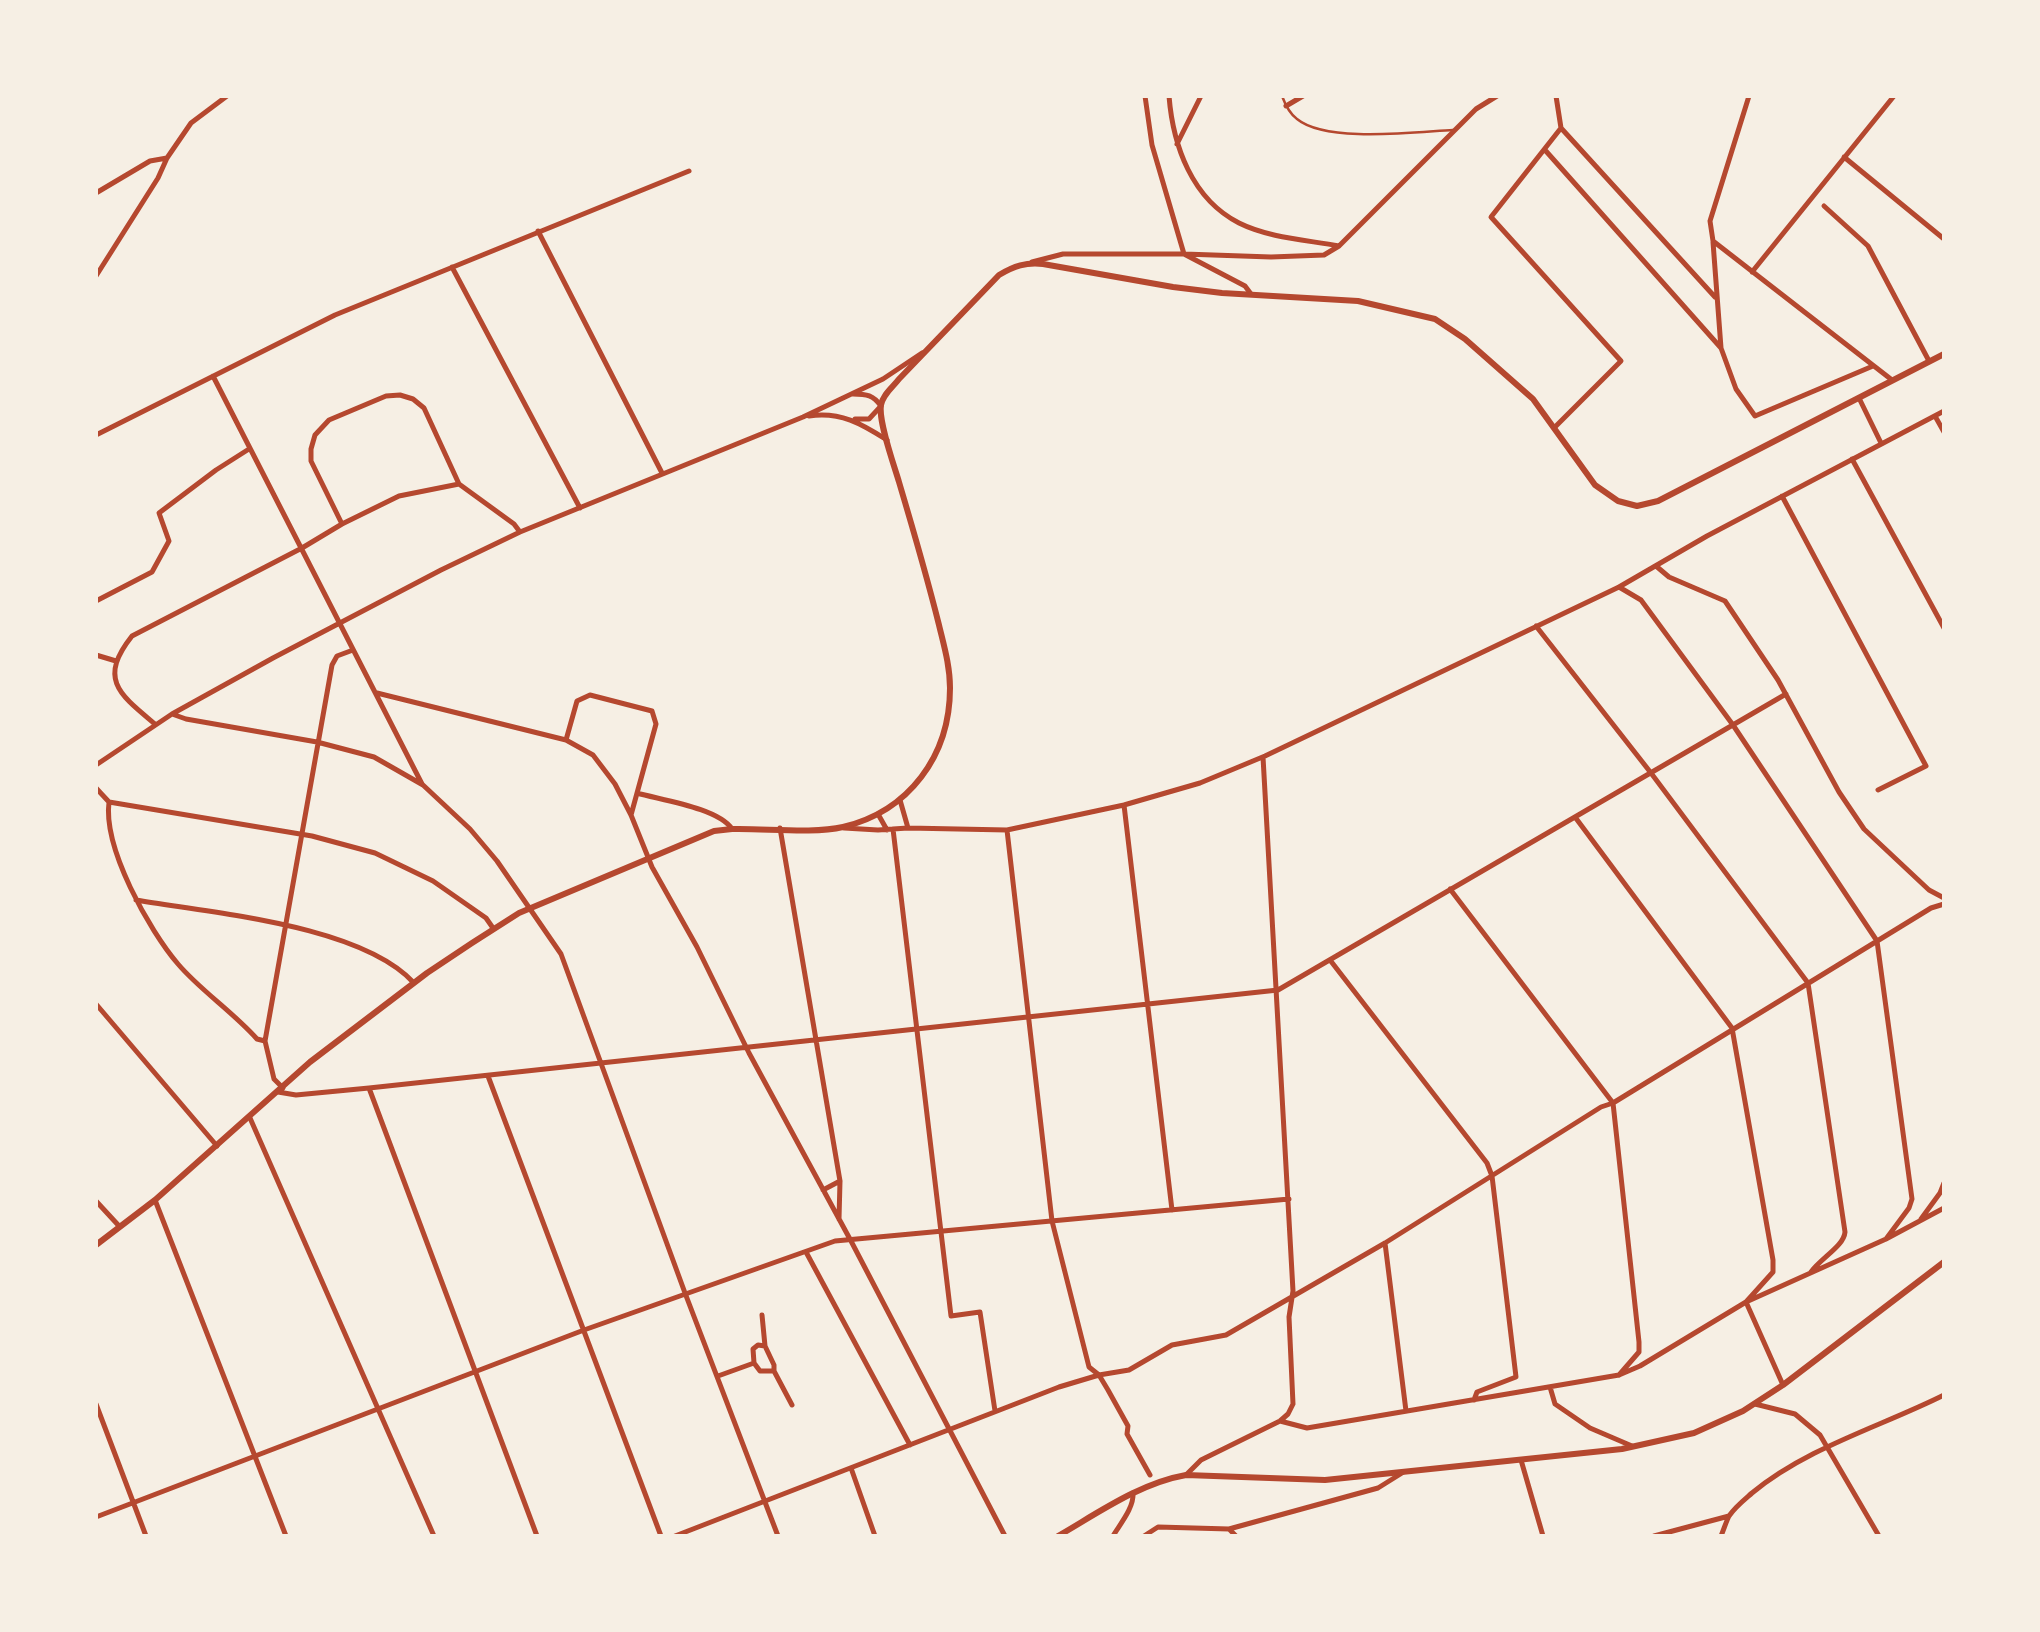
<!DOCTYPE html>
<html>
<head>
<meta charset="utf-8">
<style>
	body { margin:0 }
	#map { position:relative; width:2040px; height:1632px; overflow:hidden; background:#f6efe4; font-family:Karla,sans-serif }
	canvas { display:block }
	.frame { position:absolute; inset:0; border:98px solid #f6efe4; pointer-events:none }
</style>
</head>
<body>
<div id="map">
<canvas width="2040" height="1632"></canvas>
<div class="frame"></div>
</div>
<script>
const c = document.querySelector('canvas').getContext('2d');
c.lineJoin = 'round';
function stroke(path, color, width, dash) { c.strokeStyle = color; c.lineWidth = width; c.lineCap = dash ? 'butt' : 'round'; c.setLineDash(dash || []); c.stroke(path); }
stroke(new Path2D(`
	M1282,96c3,8 8,18 15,23 29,24 118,13 156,11`), '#b5482f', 2.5);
stroke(new Path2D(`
	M1145,96l7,49 32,109 61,32 6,8
	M1169,96c4,50 23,103 70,127 30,15 68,17 100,23
	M1749,96l-39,125 3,20 179,139
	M1286,106l17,-10
	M1561,128l154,169
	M1177,144l24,-48
	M1545,150l176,198
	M1844,157l100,82
	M96,193l54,-32 17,-3
	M1824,206l44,40 61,115
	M538,231l124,242
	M1713,242l8,106 15,41 19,27 118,-50
	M1032,262l31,-8h121l87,3 53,-2 15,-9 137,-137 21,-13
	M452,267l128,241
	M1752,272l142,-176
	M96,276l62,-98 9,-20 24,-35 36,-27
	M213,376l209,408
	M853,394c14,0 20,1 28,12l-12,13h-14
	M1859,398l22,45
	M809,416c31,-5 53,8 78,24
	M1935,416l9,16
	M1555,427l66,-66 -130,-144 70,-89 -5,-32
	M96,435l239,-120 354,-144
	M1852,459l92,169
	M1782,496l144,270 -48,24
	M342,524l-31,-63v-12l4,-14 14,-15 57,-24 14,-1 13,4 11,9 35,76
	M1656,566l13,11 56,24 53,79 61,112 25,37 65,61 15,8
	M1619,587l22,13 92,125 144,216 35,258 -3,9 -23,31
	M96,601l56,-29 17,-31 -10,-28 57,-43 33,-21
	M1536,626l115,147 157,210 37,249c-1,14 -24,26 -34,40
	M96,655l20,6
	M377,693l189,47 27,15 22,29 16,31 21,52 45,80 52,106 102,188 154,295
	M172,714l14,5 131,23 57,15 49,28 47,44 27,32 64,93 124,339 93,243
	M155,724c-36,-30 -57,-45 -23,-88l170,-88 40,-24 57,-28 60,-12 55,40 6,8
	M566,740l11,-39 13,-6 62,16 4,13 -25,91
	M96,765l76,-51 101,-56 168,-88 79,-38 283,-115 80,-38 39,-26
	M96,788l13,14c-6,46 40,128 69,162 22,26 55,48 79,75l8,2
	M637,793c24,7 81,15 95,36
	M900,800l8,28
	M109,802l203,34 63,17 58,28 53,37 7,10
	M1124,805l48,405
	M878,814l9,16
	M1575,817l157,211 41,232v12l-27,30 37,83
	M780,828l60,353 -1,38
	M844,828l34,2 30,-2 99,2 117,-25 76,-22 65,-27 354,-169 88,-51 237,-125
	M893,829l58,487 29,-4 15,99
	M1007,830l45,391 37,146 10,8 9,15 20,36 -1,8 23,41
	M1450,889l163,214 26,239v10l-20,23
	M136,900c76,13 225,25 278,83
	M1330,960l157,203 5,13 24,201 -39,15 -3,8
	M96,1004l121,142
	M488,1076l173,460
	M283,1088l-9,-9 -9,-38 67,-376 5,-9 16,-6
	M369,1088l168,448
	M278,1092l18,3 73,-7 909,-98 508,-296
	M250,1118l184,418
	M823,1190l17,-9
	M155,1200l131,336
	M96,1201l24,26
	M1921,1219l19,-26 4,-10
	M1385,1243l21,168
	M806,1252l104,193
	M762,1315l3,31
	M774,1371l18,34
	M718,1376l36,-13 -1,-14 5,-4 7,1 9,19v6h-14l-6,-8
	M1550,1387l5,17 35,24 42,18
	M96,1404l50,132
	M1755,1404l40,10 25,21 59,101
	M1280,1421l27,7 312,-53 21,-9 106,-64 140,-63 58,-31
	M1521,1460l22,76
	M851,1468l24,68
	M1186,1475l15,-15 79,-39 8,-7 5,-10 -4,-87 4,-26 -30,-534
	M96,1517l488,-187 251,-89 454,-42
	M1229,1529l149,-41 24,-15
	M675,1536l384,-149 40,-12 30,-5 43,-25 54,-10 159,-92 216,-136 12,-4 318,-195 13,-4
	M1113,1536c7,-12 21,-28 20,-43
	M1144,1536l14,-9 71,2 7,7
	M1654,1536l75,-20
	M1721,1536c3,-7 5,-14 8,-20 6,-9 15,-16 23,-23 56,-46 128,-66 192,-98`), '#b5482f', 5);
stroke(new Path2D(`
	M96,1245l59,-45 155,-138 117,-89 45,-30 47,-30 195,-82 18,-2c32,-1 81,5 111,-2 66,-16 107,-71 107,-139 0,-22 -6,-42 -11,-63 -12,-48 -26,-96 -40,-143 -5,-17 -21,-61 -18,-77 2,-11 12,-18 18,-26l100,-104c15,-9 27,-13 44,-11l130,23 49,6 136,8 77,18 30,20 68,60 62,86 23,16 19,5 21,-5 286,-147
	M1058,1536c40,-23 82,-53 128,-61l139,5 297,-31 72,-16 49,-22 40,-26 161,-123`), '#b5482f', 6);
</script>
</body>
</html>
